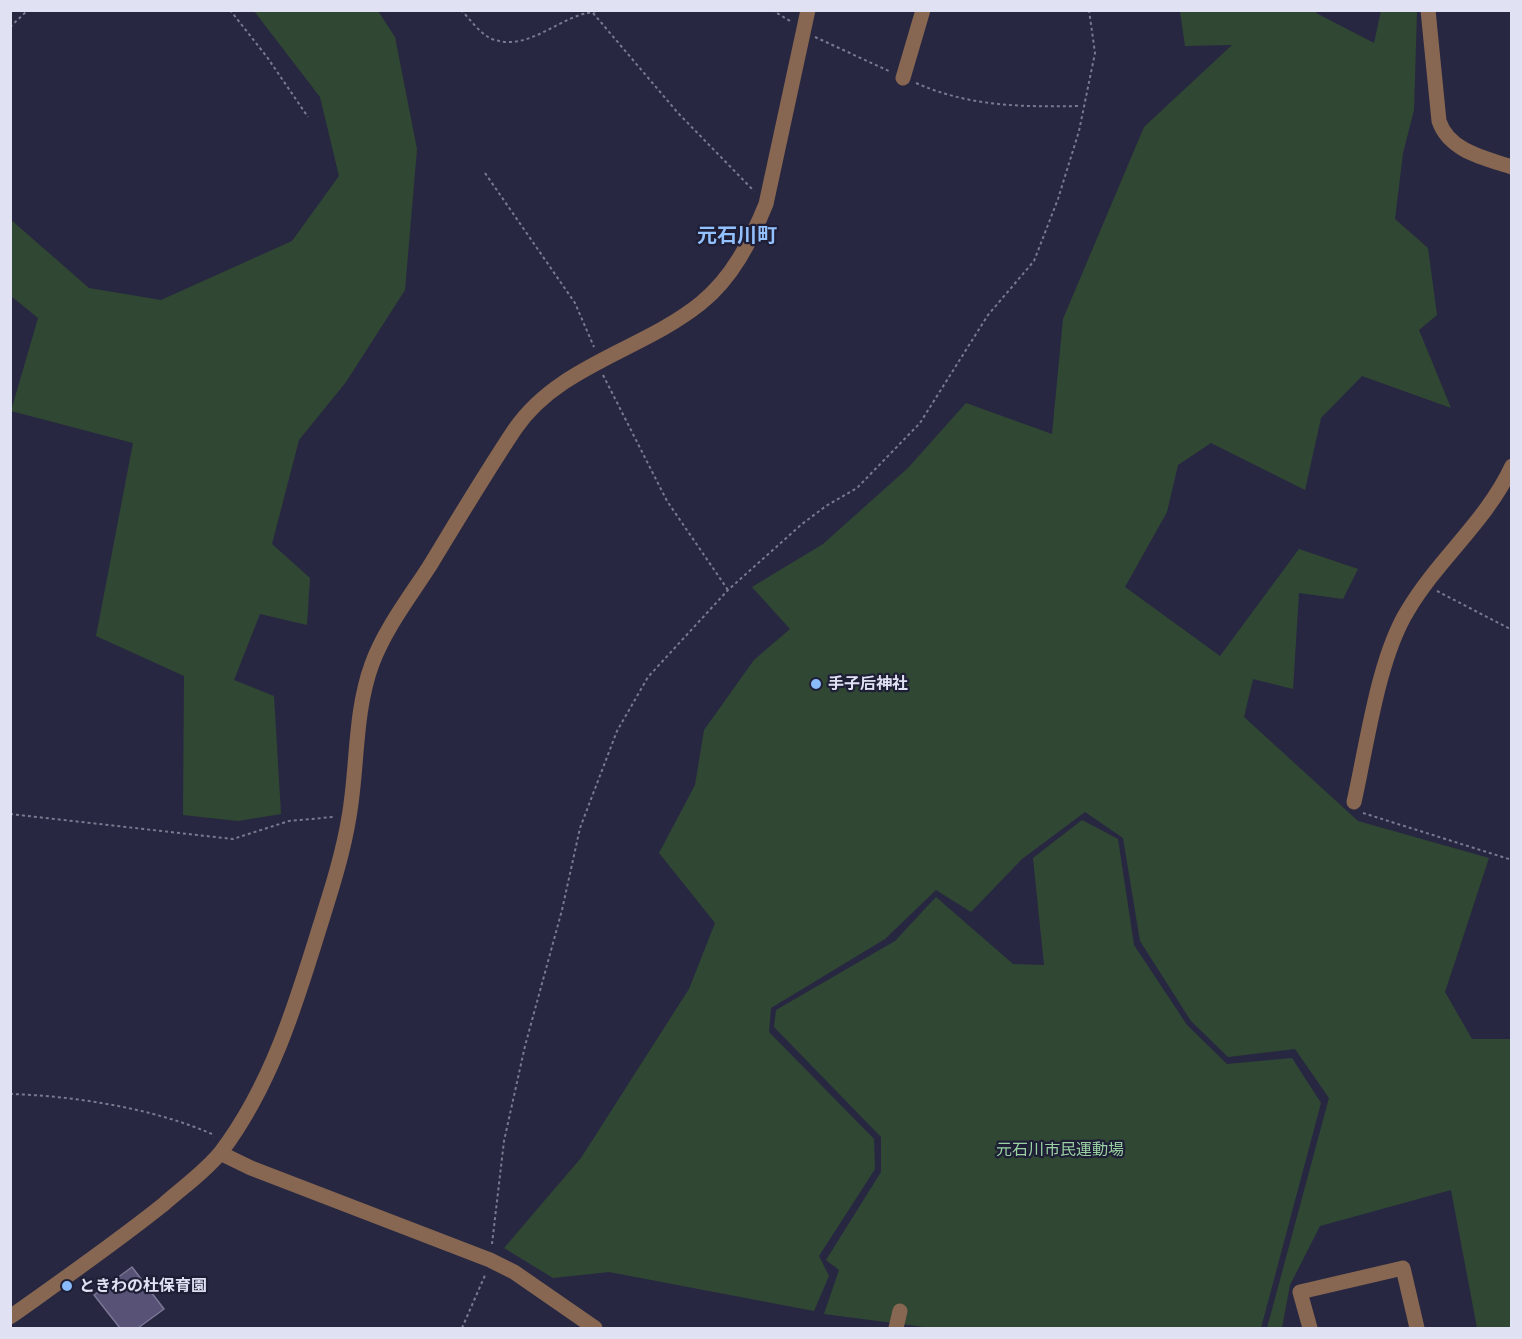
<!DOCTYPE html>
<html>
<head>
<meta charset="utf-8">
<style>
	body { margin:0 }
	#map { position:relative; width:1522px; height:1339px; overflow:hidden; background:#282741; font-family:Inter,sans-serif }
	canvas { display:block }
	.frame { position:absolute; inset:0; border:12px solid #e0e1f2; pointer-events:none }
</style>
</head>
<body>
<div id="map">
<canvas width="1522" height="1339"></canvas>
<div class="frame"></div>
</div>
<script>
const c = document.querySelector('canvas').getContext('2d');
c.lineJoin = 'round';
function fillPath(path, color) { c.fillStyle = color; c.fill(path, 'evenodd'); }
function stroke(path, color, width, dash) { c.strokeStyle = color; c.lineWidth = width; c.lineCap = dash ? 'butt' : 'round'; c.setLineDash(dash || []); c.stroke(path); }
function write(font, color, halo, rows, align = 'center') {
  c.font = font + ' Inter,"Noto Sans JP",sans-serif'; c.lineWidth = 4.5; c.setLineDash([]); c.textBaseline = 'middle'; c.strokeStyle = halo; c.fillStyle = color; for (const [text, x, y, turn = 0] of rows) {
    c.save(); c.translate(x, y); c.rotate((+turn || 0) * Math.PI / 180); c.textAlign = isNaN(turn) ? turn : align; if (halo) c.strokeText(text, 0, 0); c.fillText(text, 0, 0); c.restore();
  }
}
fillPath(new Path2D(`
	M254,11h124l17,26 22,112 -12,141 -59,92 -47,58 -27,104 38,34 -3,47 -47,-11 -26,66 40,16 7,118 -43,7 -55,-6 1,-139 -88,-40 37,-193 -122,-32 27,-93 -27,-22 -1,-77 79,69 72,12 131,-59 47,-65 -19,-79z
	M1180,11h136v2l58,30 7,-32h36l-3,99 -11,43 -8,66 33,29 9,67 -18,15 32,78 -89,-32 -41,42 -16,72 -94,-47 -33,22 -11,47 -42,75 95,69 79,-107 59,20 -15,30 -44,-6 -6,96 -40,-10 -9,38 114,104 131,37 -44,134 27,47h39v289h-34l-26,-138 -131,36 -30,59 -8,43h-15l62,-230 -34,-49 -67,8 -37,-36 -51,-80 -17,-103 -38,-26 -63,47 -51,53 -35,-22 -51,49 -114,69 -2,24 105,107 1,30 -56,87 10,20 -15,35 -205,-39 -56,6 -49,-30 77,-90 108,-169 26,-66 -56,-70 36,-68 9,-55 50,-70 36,-31 -38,-42 71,-43 85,-76 58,-65 86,31 11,-115 81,-192 88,-82 -47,1z
	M1082,820l36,19 16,106 53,80 40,39 65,-6 29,45 -60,225h-329l-108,-14 15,-44 -13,-10 55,-88v-35l-107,-110 2,-17 119,-69 41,-44 77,67 31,1 -11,-107z`), '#304833');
const building = new Path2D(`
	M132,1267l32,42 -26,19h-18l-26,-33z`);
fillPath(building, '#575276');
stroke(building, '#7b7795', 1.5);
stroke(new Path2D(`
	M230,10l37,47 41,60
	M461,10c9,9 19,24 31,29 32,12 60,-15 88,-24 6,-2 12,-2 18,-5
	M772,10l18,11
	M593,13l85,100 76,78
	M10,27l18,-17
	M815,37l74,34
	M916,83c54,24 108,24 165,23
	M485,173l90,130 19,44
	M603,375l64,126 61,89
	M1437,591l75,39
	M1363,813l149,47
	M10,814l223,25 56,-18 44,-4
	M10,1094c65,2 142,14 202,40l1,3
	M492,1244l12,-103 21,-95 37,-136 18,-82 37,-97 31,-54 80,-87 74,-66 24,-18 31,-18 63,-65 68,-108 46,-54 24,-62 21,-68 16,-78 -6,-43
	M462,1328l24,-55`), '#79798f', 2, [3, 3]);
stroke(new Path2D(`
	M1428,10l11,111c10,30 45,37 73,46
	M903,78l20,-68
	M1354,802c13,-57 24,-144 54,-192 31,-52 78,-88 104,-144
	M220,1153l31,15 239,92 24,12 81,56
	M10,1317c52,-37 104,-73 154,-113 19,-17 41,-32 57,-52 50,-66 75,-148 99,-226 11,-35 23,-72 29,-109 9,-51 5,-104 23,-153 13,-35 37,-66 57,-97 28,-46 56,-93 86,-138 44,-64 128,-79 186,-126 31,-25 50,-62 65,-99l42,-194
	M896,1328l4,-17
	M1310,1328l-10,-36 103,-24 14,60`), '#876751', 15);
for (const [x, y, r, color] of [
	[816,684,6,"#89bafc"],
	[67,1286,6,"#89bafc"]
]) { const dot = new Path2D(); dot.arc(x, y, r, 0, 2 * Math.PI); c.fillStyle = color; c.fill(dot); stroke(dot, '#1e1e36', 2); }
write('bold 16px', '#e0e1f2', '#1e1e36', [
	["手子后神社",828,684],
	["ときわの杜保育園",79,1286]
], 'left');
write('16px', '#9ad1a1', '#1e1e36', [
	["元石川市民運動場",1060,1150]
]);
write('bold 20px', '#93c1fe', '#1e1e36', [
	["元石川町",737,236]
]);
</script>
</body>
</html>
